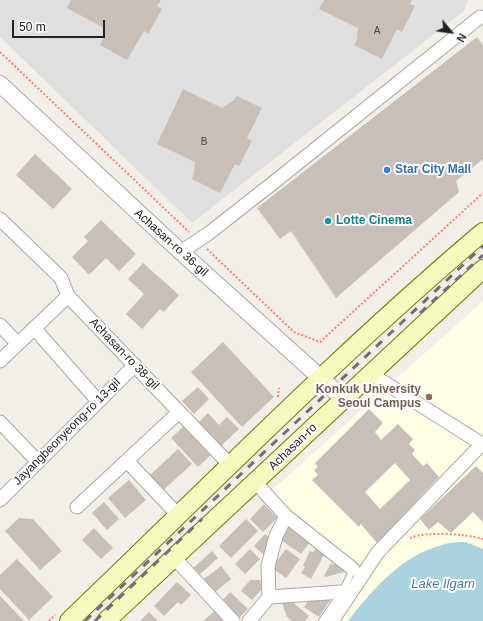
<!DOCTYPE html>
<html>
<head>
<meta charset="utf-8">
<style>
	body { margin:0 }
	#map { position:relative; width:483px; height:621px; overflow:hidden; background:#f2efe9; font-family:Helvetica,sans-serif }
	canvas { display:block }
	.north { position:absolute; left:431px; top:12px; width:40px; height:40px; -webkit-text-stroke:3px #fff; paint-order:stroke; rotate:119deg; font-size:11px; font-weight:700; line-height:16px; text-align:center; color:#222 }
	.north::after { content:''; display:block; margin:auto; width:14px; height:18px; background:#222; clip-path:polygon(50% 0,100% 100%,50% 72%,0 100%) }
	.scale { position:absolute; left:12px; top:20px; width:93px; height:18px; box-sizing:border-box; border:2px solid #222; border-top:0; padding-left:5px; font-size:12px; line-height:14px; white-space:nowrap; color:#222; -webkit-text-stroke:3px #fff; paint-order:stroke }
</style>
</head>
<body>
<div id="map">
<canvas width="483" height="621"></canvas>
<div class="north">N</div>
<div class="scale">50 m</div>
</div>
<script>
const c = document.querySelector('canvas').getContext('2d');
c.lineJoin = 'round';
function fillPath(path, color) { c.fillStyle = color; c.fill(path, 'evenodd'); }
function stroke(path, color, width, dash) { c.strokeStyle = color; c.lineWidth = width; c.lineCap = dash ? 'butt' : 'round'; c.setLineDash(dash || []); c.stroke(path); }
function write(font, color, halo, rows, align = 'center') {
  c.font = font + ' Helvetica,sans-serif'; c.lineWidth = 4; c.setLineDash([]); c.textBaseline = 'middle'; c.strokeStyle = halo; c.fillStyle = color; for (const [text, x, y, turn = 0] of rows) {
    c.save(); c.translate(x, y); c.rotate((+turn || 0) * Math.PI / 180); c.textAlign = isNaN(turn) ? turn : align; if (halo) c.strokeText(text, 0, 0); c.fillText(text, 0, 0); c.restore();
  }
}
fillPath(new Path2D(`
	M0,0h468l-3,10 -273,213 -192,-186z`), '#e0dfdf');
fillPath(new Path2D(`
	M483,301v320h-157l32,-48 -1,-9 -66,-50 -22,-21z`), '#ffffe5');
fillPath(new Path2D(`
	M466,542l17,7v72h-135c25,-32 53,-65 94,-76 8,-3 17,-3 24,-3z`), '#aad3df');
fillPath(new Path2D(`
	M71,0h90l-4,6 5,3 -14,25 -4,-3 -17,29 -27,-15 3,-5 1,-12 -37,-20z
	M324,0h88l-2,4 5,2 -13,26 -5,-3 -15,30 -28,-14 3,-5 1,-12 -39,-19z
	M477,37l6,8v114l-27,22 3,11 -123,106 -45,-67 -11,8 -23,-31z
	M183,89l39,19 12,-8 3,-4 25,12 -15,30 5,3 -13,25 -4,-2 -15,29 -28,-14 2,-5 1,-12 -38,-18z
	M35,154l37,35 -19,20 -37,-34z
	M101,220l35,34 -17,17 -13,-13 -17,17 -17,-18 16,-16 -4,-4z
	M143,263l36,32 -15,17 -4,-3 -18,20 -16,-15 18,-20 -16,-15z
	M223,342l51,55 -32,30 -51,-55z
	M198,387l11,12 -15,15 -12,-13z
	M369,409l14,14 -8,9 6,8 17,-16 15,15 -4,5 6,6 -3,4 11,12 4,-3 12,14 -62,66 -16,-19 -2,3 -47,-47 6,-5 -4,-5 4,-3 -3,-4zM395,463l15,17 -30,29 -15,-17z
	M208,413l11,12 8,-8 12,12 -19,18 -23,-23z
	M185,425l27,29 -14,13 -27,-29z
	M178,449l14,15 -31,28 -13,-15z
	M476,466l7,7v49l-10,-10 -22,21 -13,-11 -9,8 -9,-11z
	M129,480l17,20 -21,18 -17,-20z
	M104,502l15,17 -12,11 -15,-17z
	M264,504l13,14 -14,14 -13,-13z
	M19,518l14,1 29,32 -22,19 -35,-39z
	M246,519l12,12 -27,27 -12,-12z
	M288,525l23,16 -10,13 -23,-16z
	M94,528l19,20 -12,11 -19,-19z
	M265,534l9,7 -8,16 -12,-11z
	M317,546l9,5 -15,28 -10,-6 4,-6 -2,-2 7,-14 3,1z
	M250,549l10,10 -15,15 -10,-10z
	M286,549l14,10 -14,19 -14,-10z
	M212,551l6,7 -20,18 -6,-7z
	M17,559l36,38 -24,23 -29,-31v-14z
	M337,561l11,10 -22,6 -2,-1 7,-13 2,2z
	M221,566l10,13 -17,14 -10,-14z
	M250,580h10l2,9 -10,11 -11,-9z
	M177,582l14,13 -10,10 -3,-3 -14,14 -10,-10z
	M230,592l18,17 -10,10 -18,-16z
	M0,596l24,25h-24z
	M332,597l-13,20 -15,-10 6,-9z
	M290,600l19,16 -4,5h-13l-5,-4 -5,-14z
	M216,610l9,11h-22z
	M149,612l9,9h-18z`), '#c7bfb8');
const service = new Path2D(`
	M322,621l20,-29 11,-23`);
const minor = new Path2D(`
	M0,219l61,59 7,18 163,170
	M181,252l28,-19 64,-50 207,-166
	M0,325l18,19
	M34,328l64,73
	M0,361l68,-65
	M371,374l111,70
	M0,422l38,40
	M127,461l52,55
	M0,500l135,-135
	M77,507l102,-95
	M286,516l67,53
	M173,559l7,5 53,57
	M269,597l73,-5
	M249,621l20,-24 -1,-31 8,-30 10,-20 -30,-33
	M332,621l46,-69 104,-108 1,1`);
const tertiary = new Path2D(`
	M0,84l181,168 163,147`);
const secondary = new Path2D(`
	M69,621c137,-131 270,-267 414,-389
	M106,621l377,-352`);
stroke(service, '#a9a9a9', 8);
stroke(minor, '#a9a9a9', 15);
stroke(tertiary, '#a9a9a9', 18);
stroke(secondary, '#707d05', 20);
stroke(new Path2D(`
	M0,52l189,180
	M207,249l87,83 26,10 163,-149
	M278,397l1,-9
	M410,538c16,-7 56,-4 73,1
	M49,621l6,-6`), '#fa8072', 2, [2, 2]);
stroke(service, '#fff', 6);
stroke(minor, '#fff', 13);
stroke(tertiary, '#fff', 16);
stroke(secondary, '#f7fabf', 18);
stroke(new Path2D(`
	M420,313l63,-58
	M85,621l398,-375
	M95,621l107,-102`), '#707070', 3, [8, 8]);
for (const [x, y, r, color] of [
	[387,170,4,"#3f7fe0"],
	[328,221,4,"#0f9aa8"],
	[429,397,4,"#8d6e63"]
]) { const dot = new Path2D(); dot.arc(x, y, r, 0, 2 * Math.PI); c.fillStyle = color; c.fill(dot); stroke(dot, '#fff', 1.5); }
write('10px', '#4b4948', null, [
	["A",377,31],
	["B",204,142]
]);
write('bold 12px', '#366cbe', '#fff', [
	["Star City Mall",395,170]
], 'left');
write('bold 12px', '#0d838f', '#fff', [
	["Lotte Cinema",336,221]
], 'left');
write('12px', '#222', '#fff', [
	["Achasan-ro 36-gil",171,243,42],
	["Achasan-ro 38-gil",124,354,46],
	["Jayangbeonyeong-ro 13-gil",67,432,-45],
	["Achasan-ro",293,447,-44]
]);
write('bold 12px', '#785e54', '#fff', [
	["Konkuk University",421,390],
	["Seoul Campus",421,404]
], 'right');
write('italic 13px', '#4a7aab', '#fff', [
	["Lake Ilgam",443,584]
]);
</script>
</body>
</html>
